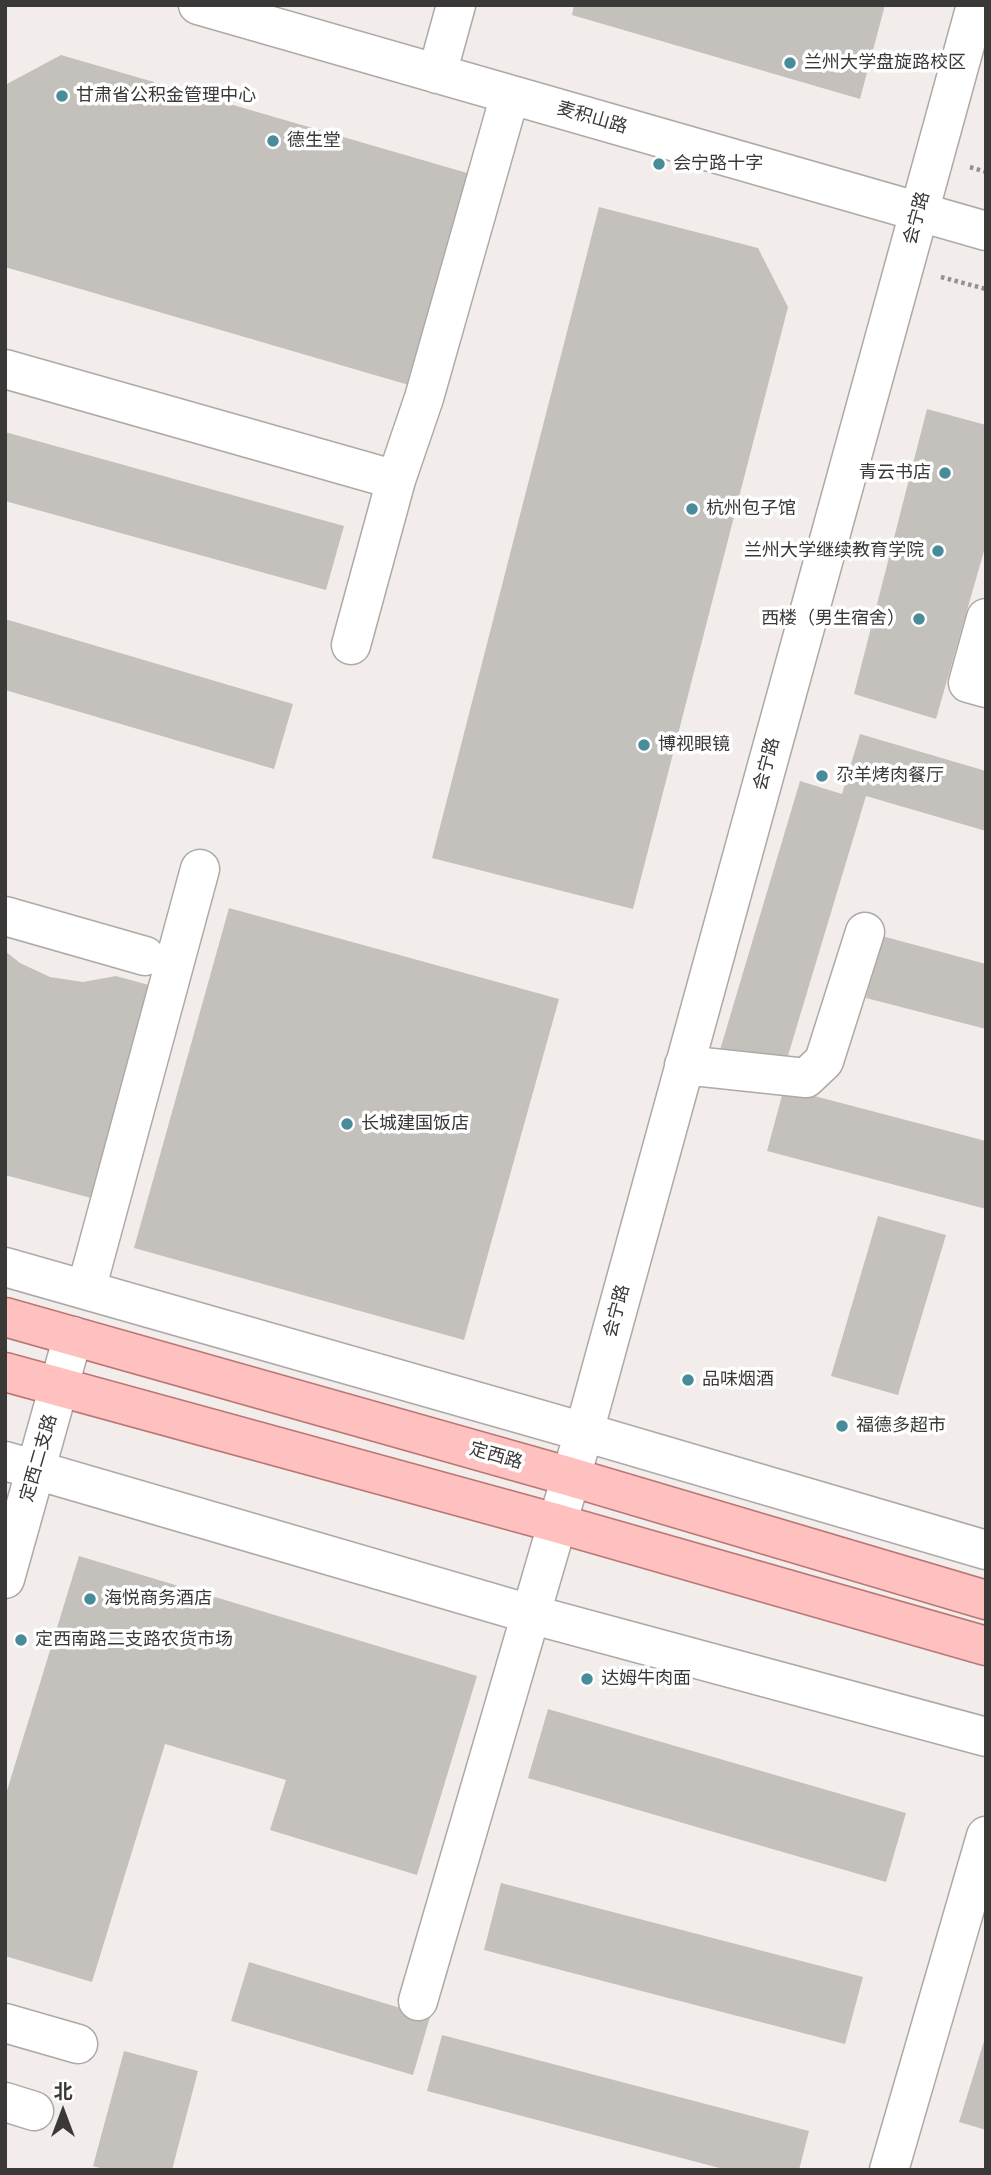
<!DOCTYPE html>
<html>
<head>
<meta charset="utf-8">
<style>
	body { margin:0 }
	#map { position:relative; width:991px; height:2175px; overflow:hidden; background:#f2edea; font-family:"PT Sans","Noto Sans SC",sans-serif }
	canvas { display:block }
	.frame { position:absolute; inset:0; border:7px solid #3b3938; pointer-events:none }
	.north { position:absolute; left:28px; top:2077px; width:70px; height:70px; -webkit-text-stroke:5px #fff; paint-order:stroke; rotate:0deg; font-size:19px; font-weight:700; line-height:28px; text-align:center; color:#3b3938 }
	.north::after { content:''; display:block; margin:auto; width:24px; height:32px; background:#3b3938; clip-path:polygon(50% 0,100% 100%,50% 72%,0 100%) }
</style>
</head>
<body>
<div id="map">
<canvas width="991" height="2175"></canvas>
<div class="frame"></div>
<div class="north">北</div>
</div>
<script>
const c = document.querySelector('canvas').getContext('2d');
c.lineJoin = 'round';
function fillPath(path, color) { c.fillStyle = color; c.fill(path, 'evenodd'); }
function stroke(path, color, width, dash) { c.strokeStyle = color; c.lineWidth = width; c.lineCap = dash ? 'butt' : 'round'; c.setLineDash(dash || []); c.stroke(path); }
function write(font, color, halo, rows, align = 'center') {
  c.font = font + ' "PT Sans","Noto Sans SC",sans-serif'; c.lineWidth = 7; c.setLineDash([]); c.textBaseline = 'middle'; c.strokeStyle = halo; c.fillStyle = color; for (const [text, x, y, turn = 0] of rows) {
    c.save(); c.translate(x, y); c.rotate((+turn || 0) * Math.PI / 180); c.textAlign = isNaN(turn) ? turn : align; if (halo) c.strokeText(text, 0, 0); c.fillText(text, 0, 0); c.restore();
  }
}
fillPath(new Path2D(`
	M574,5h311l-25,94 -288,-84z
	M61,55l420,122 -62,211 -414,-121v-182z
	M599,207l159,41 30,59 -155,602 -201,-51z
	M927,409l59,16v119l-50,175 -82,-25z
	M5,432l339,94 -18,64 -321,-89z
	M5,619l288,85 -19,65 -269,-79z
	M860,734l126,37v60l-120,-35 -82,273 -64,-19 80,-269 42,13z
	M229,908l330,91 -95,341 -330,-92z
	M882,936l104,28v65l-120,-31z
	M5,951l15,12 30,14 33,5 33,-6 33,9 -58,213 -86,-23z
	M784,1088l202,53v68l-219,-58z
	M878,1216l68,19 -48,160 -67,-19z
	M79,1556l398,120 -60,199 -147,-45 16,-50 -121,-36 -73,238 -87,-26v-159z
	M548,1709l358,104 -20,69 -358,-104z
	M501,1883l362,94 -18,67 -361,-94z
	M249,1962l181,55 -17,58 -182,-54z
	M442,2035l367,96 -10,39h-72l-300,-79z
	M985,2038h1v92l-27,-8z
	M124,2051l74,20 -26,99h-65l-14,-4z`), '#c4c1bd');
const minor = new Path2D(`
	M198,5l788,226
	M437,74l19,-69
	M5,369l391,111 28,-82 86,-303
	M986,618l-18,65 18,5
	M351,645l45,-165
	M5,916l140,40
	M684,1065l122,13 18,-17 41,-129
	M5,1267l579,165 402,118
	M86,1290l114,-421
	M5,1461l525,153 456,123
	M5,1579l68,-243
	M418,2001l166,-569 392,-1427
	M5,2023l73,21
	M5,2102l29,9
	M889,2170l97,-334`);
const major = new Path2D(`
	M5,1317l566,160 415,123
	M5,1372l551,151 430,123`);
stroke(minor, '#aea9a6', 41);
stroke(major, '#b97674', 41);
stroke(new Path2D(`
	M970,167l16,5
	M941,277l45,12`), '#93908e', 4.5, [3.5, 3.5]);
stroke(minor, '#fff', 38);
stroke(major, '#fec1bf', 38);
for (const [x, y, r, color] of [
	[790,63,7,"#488c9a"],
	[62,96,7,"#488c9a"],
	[273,141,7,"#488c9a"],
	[659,164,7,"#488c9a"],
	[945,473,7,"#488c9a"],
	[692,509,7,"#488c9a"],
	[938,551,7,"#488c9a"],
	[919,619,7,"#488c9a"],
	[644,745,7,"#488c9a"],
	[822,776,7,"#488c9a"],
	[347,1124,7,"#488c9a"],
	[688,1380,7,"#488c9a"],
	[842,1426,7,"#488c9a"],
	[90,1599,7,"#488c9a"],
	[21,1640,7,"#488c9a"],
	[587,1679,7,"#488c9a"]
]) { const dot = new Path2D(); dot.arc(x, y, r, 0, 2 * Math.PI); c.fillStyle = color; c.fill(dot); stroke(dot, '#fff', 2.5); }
write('18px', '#3b3938', '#fff', [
	["兰州大学盘旋路校区",804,63],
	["甘肃省公积金管理中心",76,96],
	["德生堂",287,141],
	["会宁路十字",673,164],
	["青云书店",931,473,"right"],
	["杭州包子馆",706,509],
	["兰州大学继续教育学院",924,551,"right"],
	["西楼（男生宿舍）",905,619,"right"],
	["博视眼镜",658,745],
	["尕羊烤肉餐厅",836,776],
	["长城建国饭店",361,1124],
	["品味烟酒",702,1380],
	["福德多超市",856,1426],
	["海悦商务酒店",104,1599],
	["定西南路二支路农货市场",35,1640],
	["达姆牛肉面",601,1679]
], 'left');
write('18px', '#3b3938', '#fff', [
	["麦积山路",592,118,16],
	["会宁路",917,218,-75],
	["会宁路",767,764,-75],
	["会宁路",617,1311,-75],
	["定西路",496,1456,16],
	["定西二支路",39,1458,-74]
]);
</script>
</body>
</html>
